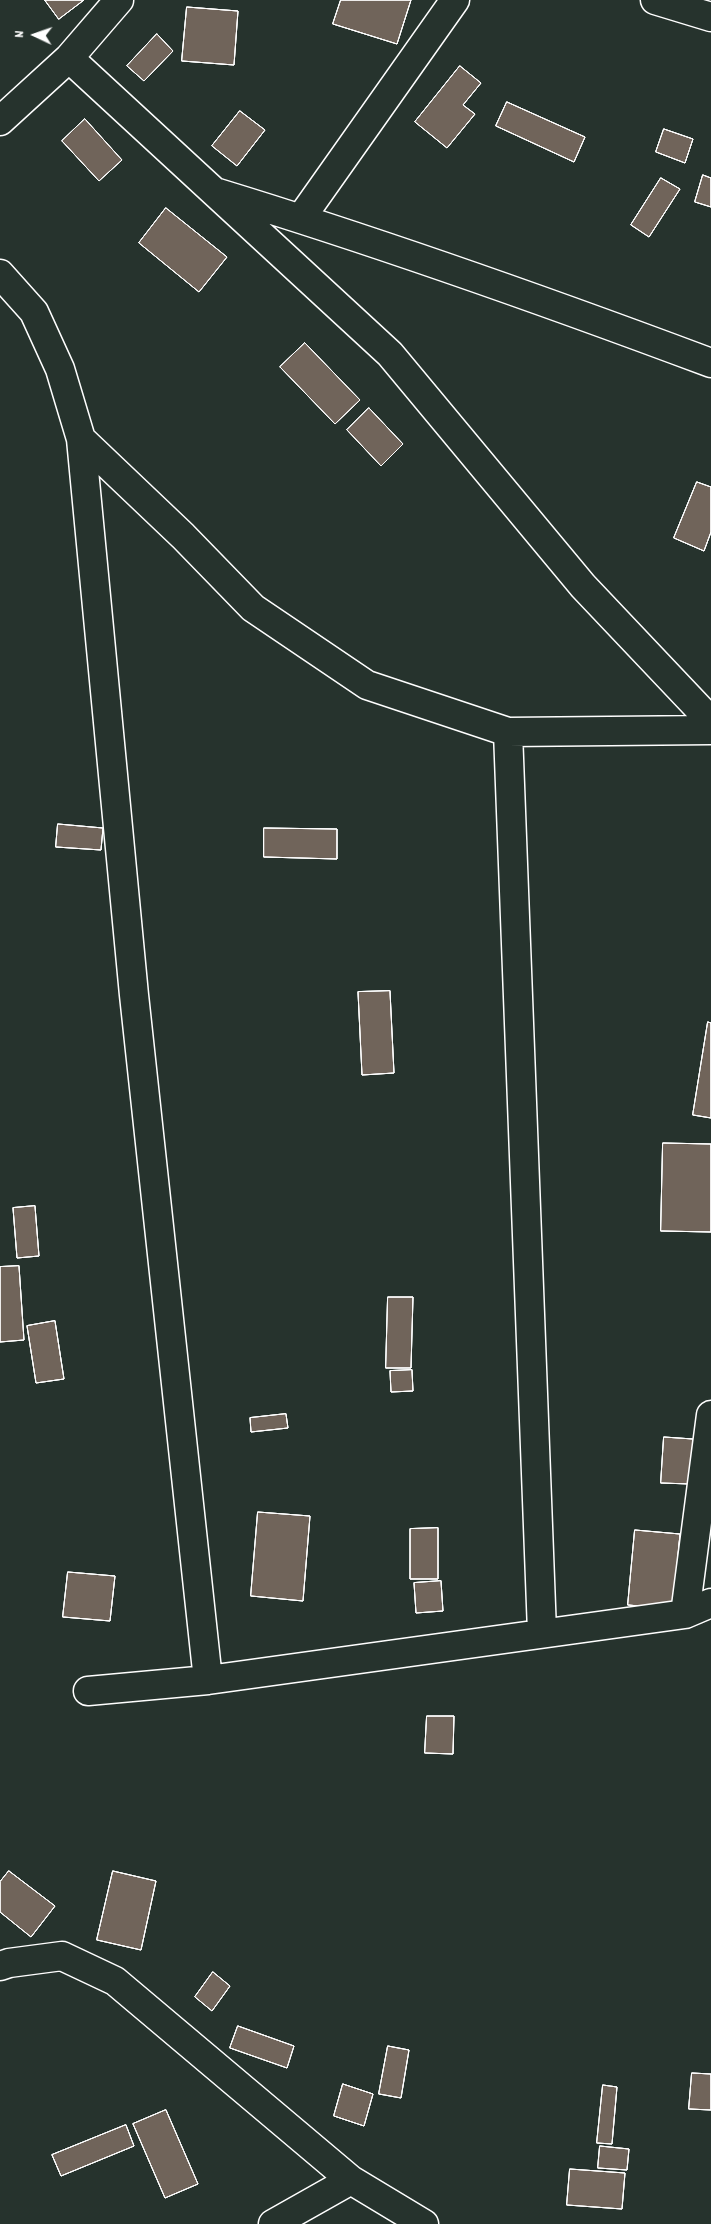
<!DOCTYPE html>
<html>
<head>
<meta charset="utf-8">
<style>
	body { margin:0 }
	#map { position:relative; width:711px; height:2224px; overflow:hidden; background:#26332d; font-family:Dekko,sans-serif }
	canvas { display:block }
	.north { position:absolute; left:10px; top:10px; width:50px; height:50px; -webkit-text-stroke:4px #26332d; paint-order:stroke; rotate:273deg; font-size:14px; font-weight:700; line-height:20px; text-align:center; color:#fff }
	.north::after { content:''; display:block; margin:auto; width:18px; height:22px; background:#fff; clip-path:polygon(50% 0,100% 100%,50% 72%,0 100%) }
</style>
</head>
<body>
<div id="map">
<canvas width="711" height="2224"></canvas>
<div class="north">N</div>
</div>
<script>
const c = document.querySelector('canvas').getContext('2d');
c.lineJoin = 'round';
function fillPath(path, color) { c.fillStyle = color; c.fill(path, 'evenodd'); }
function stroke(path, color, width, dash) { c.strokeStyle = color; c.lineWidth = width; c.lineCap = dash ? 'butt' : 'round'; c.setLineDash(dash || []); c.stroke(path); }
const building = new Path2D(`
	M45,0h39l-25,19z
	M45,0h39l-25,19z
	M45,0h39l-25,19z
	M341,0h70l-14,44 -64,-20z
	M341,0h70l-14,44 -64,-20z
	M341,0h70l-14,44 -64,-20z
	M187,7l51,4 -4,54 -52,-4z
	M187,7l51,4 -4,54 -52,-4z
	M187,7l51,4 -4,54 -52,-4z
	M157,34l16,17 -29,30 -17,-15z
	M157,34l16,17 -29,30 -17,-15z
	M157,34l16,17 -29,30 -17,-15z
	M460,66l21,17 -18,22 12,9 -28,34 -32,-26z
	M460,66l21,17 -18,22 12,9 -28,34 -32,-26z
	M460,66l21,17 -18,22 12,9 -28,34 -32,-26z
	M507,102l78,35 -11,25 -78,-36z
	M507,102l78,35 -11,25 -78,-36z
	M507,102l78,35 -11,25 -78,-36z
	M240,111l25,19 -28,36 -25,-20z
	M240,111l25,19 -28,36 -25,-20z
	M240,111l25,19 -28,36 -25,-20z
	M85,119l37,41 -23,21 -37,-40z
	M85,119l37,41 -23,21 -37,-40z
	M85,119l37,41 -23,21 -37,-40z
	M664,129l29,10 -8,24 -29,-11z
	M664,129l29,10 -8,24 -29,-11z
	M664,129l29,10 -8,24 -29,-11z
	M703,175l8,3v29l-16,-5z
	M703,175l8,3v29l-16,-5z
	M703,175l8,3v29l-16,-5z
	M661,178l19,11 -31,48 -18,-12z
	M661,178l19,11 -31,48 -18,-12z
	M661,178l19,11 -31,48 -18,-12z
	M166,208l61,49 -28,35 -60,-49z
	M166,208l61,49 -28,35 -60,-49z
	M166,208l61,49 -28,35 -60,-49z
	M305,343l55,57 -25,24 -55,-57z
	M305,343l55,57 -25,24 -55,-57z
	M305,343l55,57 -25,24 -55,-57z
	M369,408l34,36 -22,22 -34,-36z
	M369,408l34,36 -22,22 -34,-36z
	M369,408l34,36 -22,22 -34,-36z
	M697,482l14,5v45l-7,19 -30,-13z
	M697,482l14,5v45l-7,19 -30,-13z
	M697,482l14,5v45l-7,19 -30,-13z
	M58,824l45,4 -2,22 -45,-3z
	M58,824l45,4 -2,22 -45,-3z
	M58,824l45,4 -2,22 -45,-3z
	M264,828l73,1v30l-73,-2z
	M264,828l73,1v30l-73,-2z
	M264,828l73,1v30l-73,-2z
	M390,991l4,82 -32,2 -4,-83z
	M390,991l4,82 -32,2 -4,-83z
	M390,991l4,82 -32,2 -4,-83z
	M708,1022l3,1v95l-18,-3z
	M708,1022l3,1v95l-18,-3z
	M708,1022l3,1v95l-18,-3z
	M663,1143l48,1v88l-50,-1z
	M663,1143l48,1v88l-50,-1z
	M663,1143l48,1v88l-50,-1z
	M35,1206l4,50 -22,2 -4,-50z
	M35,1206l4,50 -22,2 -4,-50z
	M35,1206l4,50 -22,2 -4,-50z
	M19,1266l5,74 -24,2v-75z
	M19,1266l5,74 -24,2v-75z
	M19,1266l5,74 -24,2v-75z
	M388,1297h25l-2,71h-25z
	M388,1297h25l-2,71h-25z
	M388,1297h25l-2,71h-25z
	M55,1321l9,58 -28,4 -9,-57z
	M55,1321l9,58 -28,4 -9,-57z
	M55,1321l9,58 -28,4 -9,-57z
	M412,1370l1,21 -22,1 -1,-21z
	M412,1370l1,21 -22,1 -1,-21z
	M412,1370l1,21 -22,1 -1,-21z
	M286,1414l2,14 -37,4 -1,-14z
	M286,1414l2,14 -37,4 -1,-14z
	M286,1414l2,14 -37,4 -1,-14z
	M664,1437l29,2 -3,45 -29,-1z
	M664,1437l29,2 -3,45 -29,-1z
	M664,1437l29,2 -3,45 -29,-1z
	M258,1512l52,4 -7,85 -52,-5z
	M258,1512l52,4 -7,85 -52,-5z
	M258,1512l52,4 -7,85 -52,-5z
	M438,1528v51h-28v-50z
	M438,1528v51h-28v-50z
	M438,1528v51h-28v-50z
	M635,1530l45,4 -7,75 -45,-4z
	M635,1530l45,4 -7,75 -45,-4z
	M635,1530l45,4 -7,75 -45,-4z
	M68,1572l47,4 -5,45 -47,-4z
	M68,1572l47,4 -5,45 -47,-4z
	M68,1572l47,4 -5,45 -47,-4z
	M441,1581l2,30 -27,2 -2,-30z
	M441,1581l2,30 -27,2 -2,-30z
	M441,1581l2,30 -27,2 -2,-30z
	M427,1716h27l-1,38 -28,-1z
	M427,1716h27l-1,38 -28,-1z
	M427,1716h27l-1,38 -28,-1z
	M9,1871l46,35 -24,31 -31,-25v-30z
	M9,1871l46,35 -24,31 -31,-25v-30z
	M9,1871l46,35 -24,31 -31,-25v-30z
	M113,1871l43,10 -15,69 -44,-10z
	M113,1871l43,10 -15,69 -44,-10z
	M113,1871l43,10 -15,69 -44,-10z
	M213,1972l17,14 -18,25 -17,-14z
	M213,1972l17,14 -18,25 -17,-14z
	M213,1972l17,14 -18,25 -17,-14z
	M238,2026l56,20 -7,22 -57,-20z
	M238,2026l56,20 -7,22 -57,-20z
	M238,2026l56,20 -7,22 -57,-20z
	M388,2046l21,4 -8,48 -22,-4z
	M388,2046l21,4 -8,48 -22,-4z
	M388,2046l21,4 -8,48 -22,-4z
	M692,2073l19,1v36l-22,-1z
	M692,2073l19,1v36l-22,-1z
	M692,2073l19,1v36l-22,-1z
	M343,2084l30,10 -9,32 -30,-10z
	M343,2084l30,10 -9,32 -30,-10z
	M343,2084l30,10 -9,32 -30,-10z
	M603,2085l14,2 -5,57 -15,-1z
	M603,2085l14,2 -5,57 -15,-1z
	M603,2085l14,2 -5,57 -15,-1z
	M166,2110l32,74 -33,14 -32,-74z
	M166,2110l32,74 -33,14 -32,-74z
	M166,2110l32,74 -33,14 -32,-74z
	M126,2125l8,21 -73,30 -9,-21z
	M126,2125l8,21 -73,30 -9,-21z
	M126,2125l8,21 -73,30 -9,-21z
	M600,2146l29,3 -2,21 -29,-2z
	M600,2146l29,3 -2,21 -29,-2z
	M600,2146l29,3 -2,21 -29,-2z
	M570,2169l55,4 -3,36 -55,-4z
	M570,2169l55,4 -3,36 -55,-4z
	M570,2169l55,4 -3,36 -55,-4z`);
fillPath(building, '#70645a');
stroke(building, '#fff', 1);
const street = new Path2D(`
	M655,0l56,17
	M69,58l321,296 193,232 128,135
	M0,121l69,-63 50,-58
	M218,193c167,51 330,109 493,170
	M301,218l154,-218
	M0,274l34,38 26,57 21,70 53,556 74,685
	M81,439l102,97 70,72 114,77 141,47 34,900
	M508,732l203,-2
	M685,1614l26,-199
	M88,1691l120,-11 477,-66 26,-11
	M0,1966l9,-3 53,-7 53,25 236,199 73,44
	M273,2224l78,-44`);
stroke(street, '#fff', 31);
stroke(street, '#26332d', 28);
</script>
</body>
</html>
